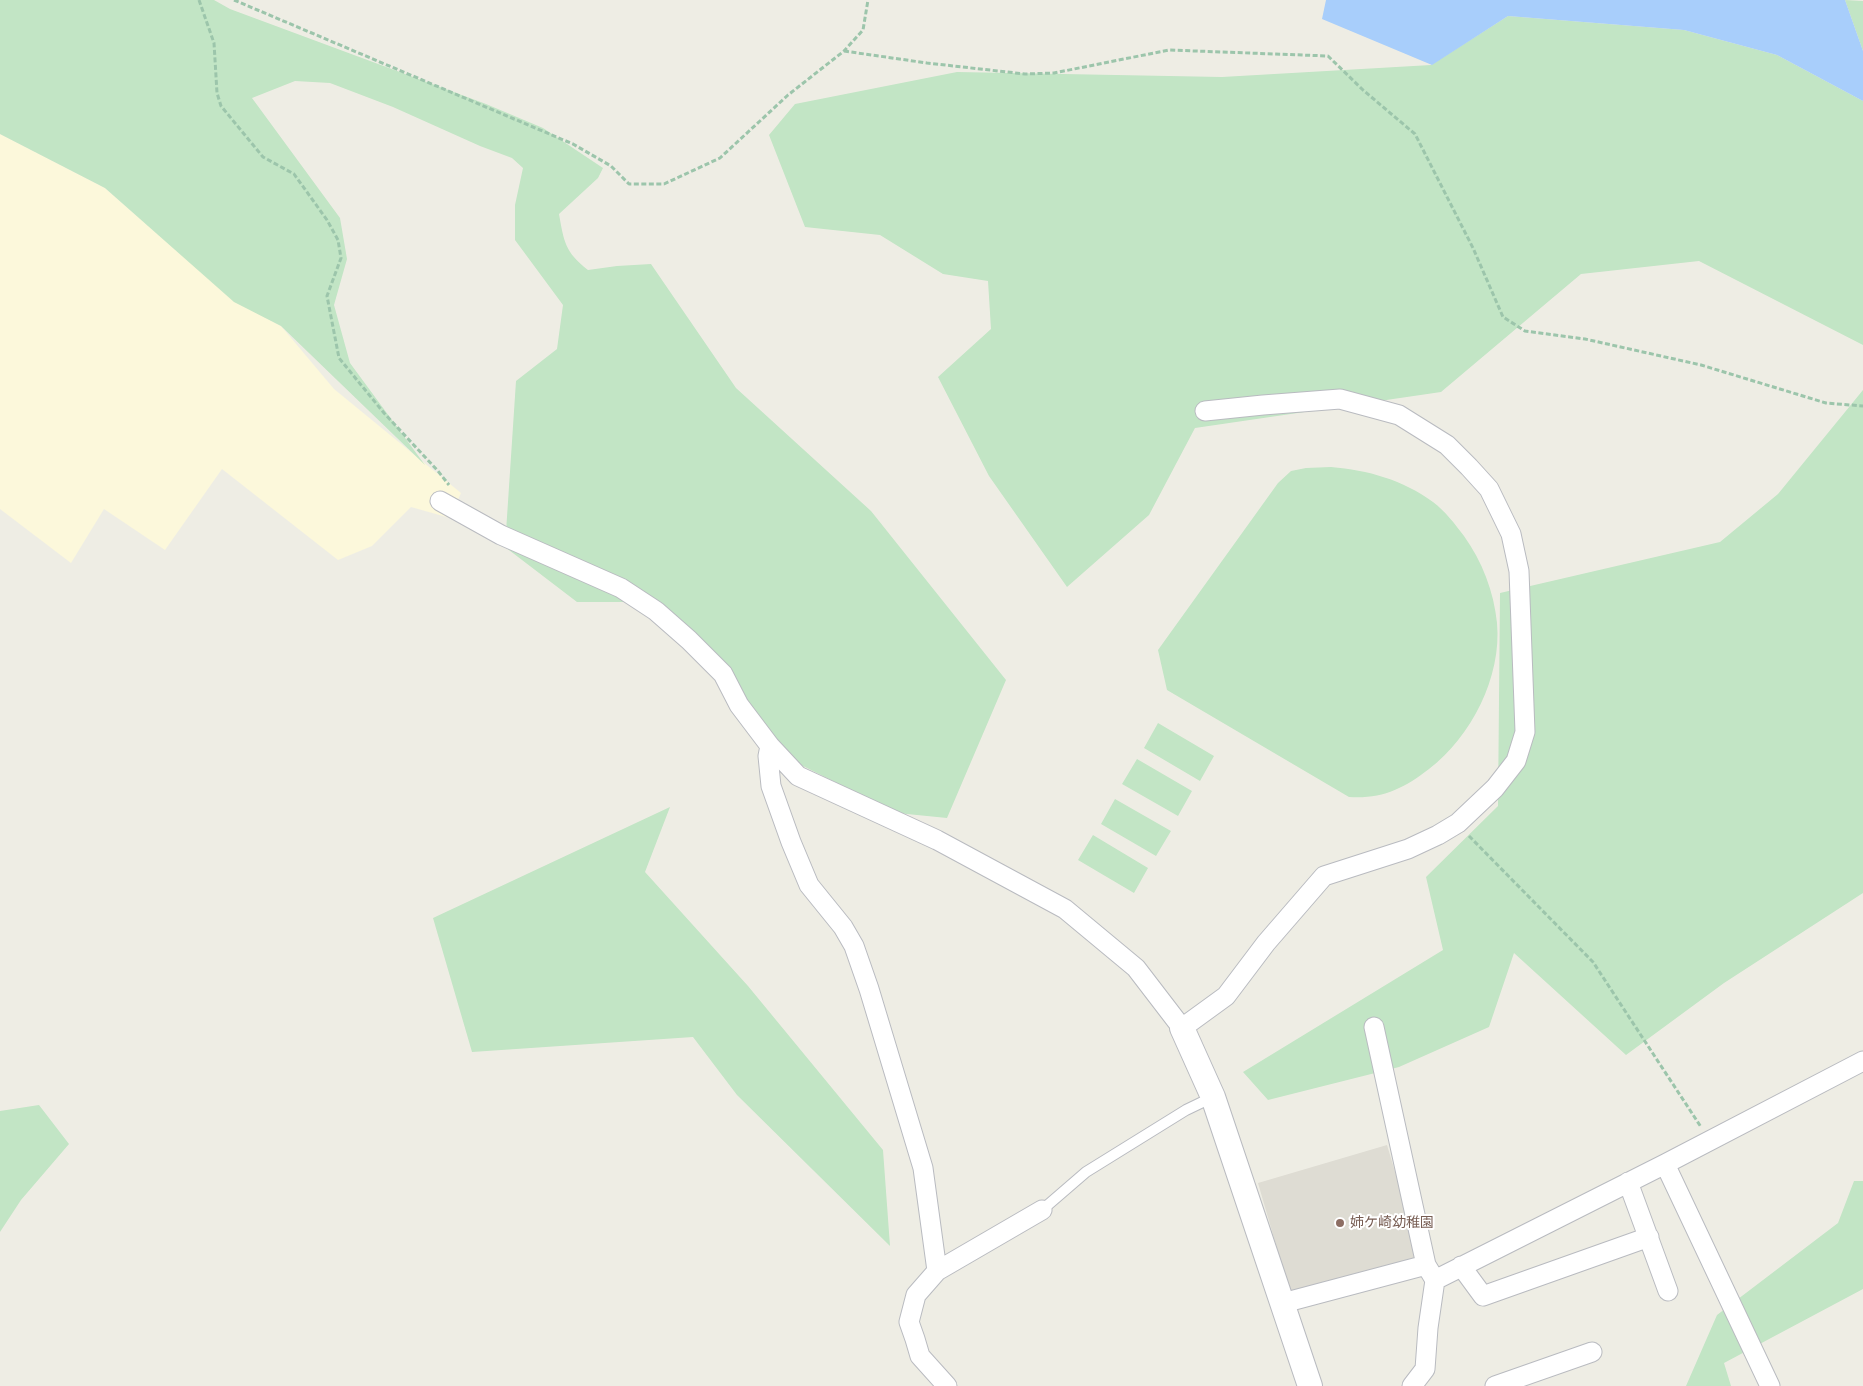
<!DOCTYPE html>
<html>
<head>
<meta charset="utf-8">
<style>
	body { margin:0 }
	canvas { display:block; background:#eeede4 }
</style>
</head>
<body>
<canvas width="1863" height="1386"></canvas>
<script>
const c = document.querySelector('canvas').getContext('2d');
c.lineJoin = 'round';
function fillPath(path, color) { c.fillStyle = color; c.fill(path, 'evenodd'); }
function stroke(path, color, width, dash) { c.strokeStyle = color; c.lineWidth = width; c.lineCap = dash ? 'butt' : 'round'; c.setLineDash(dash || []); c.stroke(path); }
function write(font, color, halo, rows, align = 'center') {
  c.font = font + ' Cabin,"Noto Sans JP",sans-serif'; c.lineWidth = 4; c.setLineDash([]); c.textBaseline = 'middle'; c.strokeStyle = halo; c.fillStyle = color; for (const [text, x, y, turn = 0] of rows) {
    c.save(); c.translate(x, y); c.rotate((+turn || 0) * Math.PI / 180); c.textAlign = isNaN(turn) ? turn : align; if (halo) c.strokeText(text, 0, 0); c.fillText(text, 0, 0); c.restore();
  }
}
fillPath(new Path2D(`
	M0,134l105,54 129,113 47,25 53,63 127,104 -11,25 -39,-11 -39,39 -34,14 -116,-91 -57,81 -61,-41 -33,54 -71,-54z`), '#fcf8db');
fillPath(new Path2D(`
	M1387,1145l35,117 -130,38 -34,-117z`), '#dedcd3');
fillPath(new Path2D(`
	M0,0h214l16,9 256,95 57,24 60,40 -5,10 -39,36c5,28 6,38 29,56l29,-4 34,-2 85,124 135,123 135,169 -59,138 -50,-5 -100,-50 -140,-161h-80l-72,-55 11,-166 41,-32 6,-44 -48,-65v-35l8,-37 -11,-10 -32,-12 -87,-39 -63,-24 -35,-2 -43,17 88,120 7,41 -13,46 16,58 75,102 -144,-139 -47,-24 -129,-114 -105,-54z
	M1845,0l18,1v50z
	M1508,16l176,14 93,25 86,46v244l-164,-84 -118,13 -140,118 -246,36 -46,87 -82,72 -78,-111 -51,-99 53,-48 -3,-48 -45,-7 -63,-39 -75,-8 -36,-92 26,-31 162,-32 265,5 209,-12z
	M1863,390v503l-139,90 -98,72 -112,-102 -25,74 -90,40 -131,33 -25,-28 200,-122 -17,-73 72,-71 2,-213 220,-51 58,-48z
	M1331,467c37,3 72,13 102,35 12,9 22,22 31,34 18,25 30,56 33,87 5,54 -26,114 -68,146 -26,20 -47,30 -80,28l-182,-107 -9,-40 120,-167 13,-12 15,-3z
	M1158,723l56,33 -14,25 -56,-33z
	M1137,759l55,32 -14,25 -56,-32z
	M1115,799l56,32 -15,25 -55,-32z
	M670,807l-25,65 103,114 135,164 7,96 -153,-151 -44,-58 -221,15 -39,-134z
	M1093,835l55,33 -14,25 -56,-33z
	M39,1105l30,39 -48,56 -21,32v-121z
	M1854,1181h9v108l-139,74 7,23h-45l31,-71 121,-92z`), '#c2e5c5');
fillPath(new Path2D(`
	M1326,0h519l18,51v50l-86,-46 -93,-25 -176,-14 -76,49 -110,-46z`), '#a8cefb');
const service = new Path2D(`
	M1042,1210l44,-38 100,-62 27,-13`);
const minor = new Path2D(`
	M440,501l61,34 120,53 35,23 33,29 34,34 16,31 31,41 28,30 139,64 128,69 71,59 46,60 44,-32 40,-53 58,-67 84,-27 30,-14 20,-12 37,-35 21,-27 9,-29 -6,-161 -8,-37 -22,-45 -20,-22 -22,-22 -48,-30 -59,-16 -77,6 -58,6
	M770,746l-2,10 3,30 20,56 18,43 34,42 11,19 15,43 54,179 14,103
	M1374,1027l52,238 9,15 -7,48 -3,41 -13,17
	M1665,1164l105,222
	M1628,1182l40,109
	M1461,1266l22,30 166,-59
	M1435,1280l230,-116 198,-103
	M1283,1303l143,-38
	M947,1386l-27,-30 -5,-17 -6,-17 7,-27 21,-24 105,-61
	M1495,1386l97,-34`);
const tertiary = new Path2D(`
	M1182,1028l31,69 97,289`);
stroke(service, '#b9bbc0', 12);
stroke(minor, '#b9bbc0', 21);
stroke(tertiary, '#b9bbc0', 26);
stroke(new Path2D(`
	M199,0l15,43 3,50 4,13 42,51 31,17 33,46 11,20 3,18 -14,38 12,62 45,55 54,58 11,14
	M234,0l339,144 38,22 18,18h35l56,-26 68,-63 56,-44 19,-21 5,-30
	M844,51l83,12 98,11 29,-1 115,-23 159,6 35,34 52,44 58,114 30,69 22,14 60,8 116,26 125,38 37,3
	M1469,836l124,126 108,165`), '#9cc5ab', 3, [5, 2.5]);
stroke(service, '#fff', 10);
stroke(minor, '#fff', 19);
stroke(tertiary, '#fff', 24);
for (const [x, y, r, color] of [
	[1340,1223,5,"#8d6e63"]
]) { const dot = new Path2D(); dot.arc(x, y, r, 0, 2 * Math.PI); c.fillStyle = color; c.fill(dot); stroke(dot, '#fff', 2); }
write('14px', '#785e54', '#fff', [
	["姉ケ崎幼稚園",1350,1223]
], 'left');
</script>
</body>
</html>
